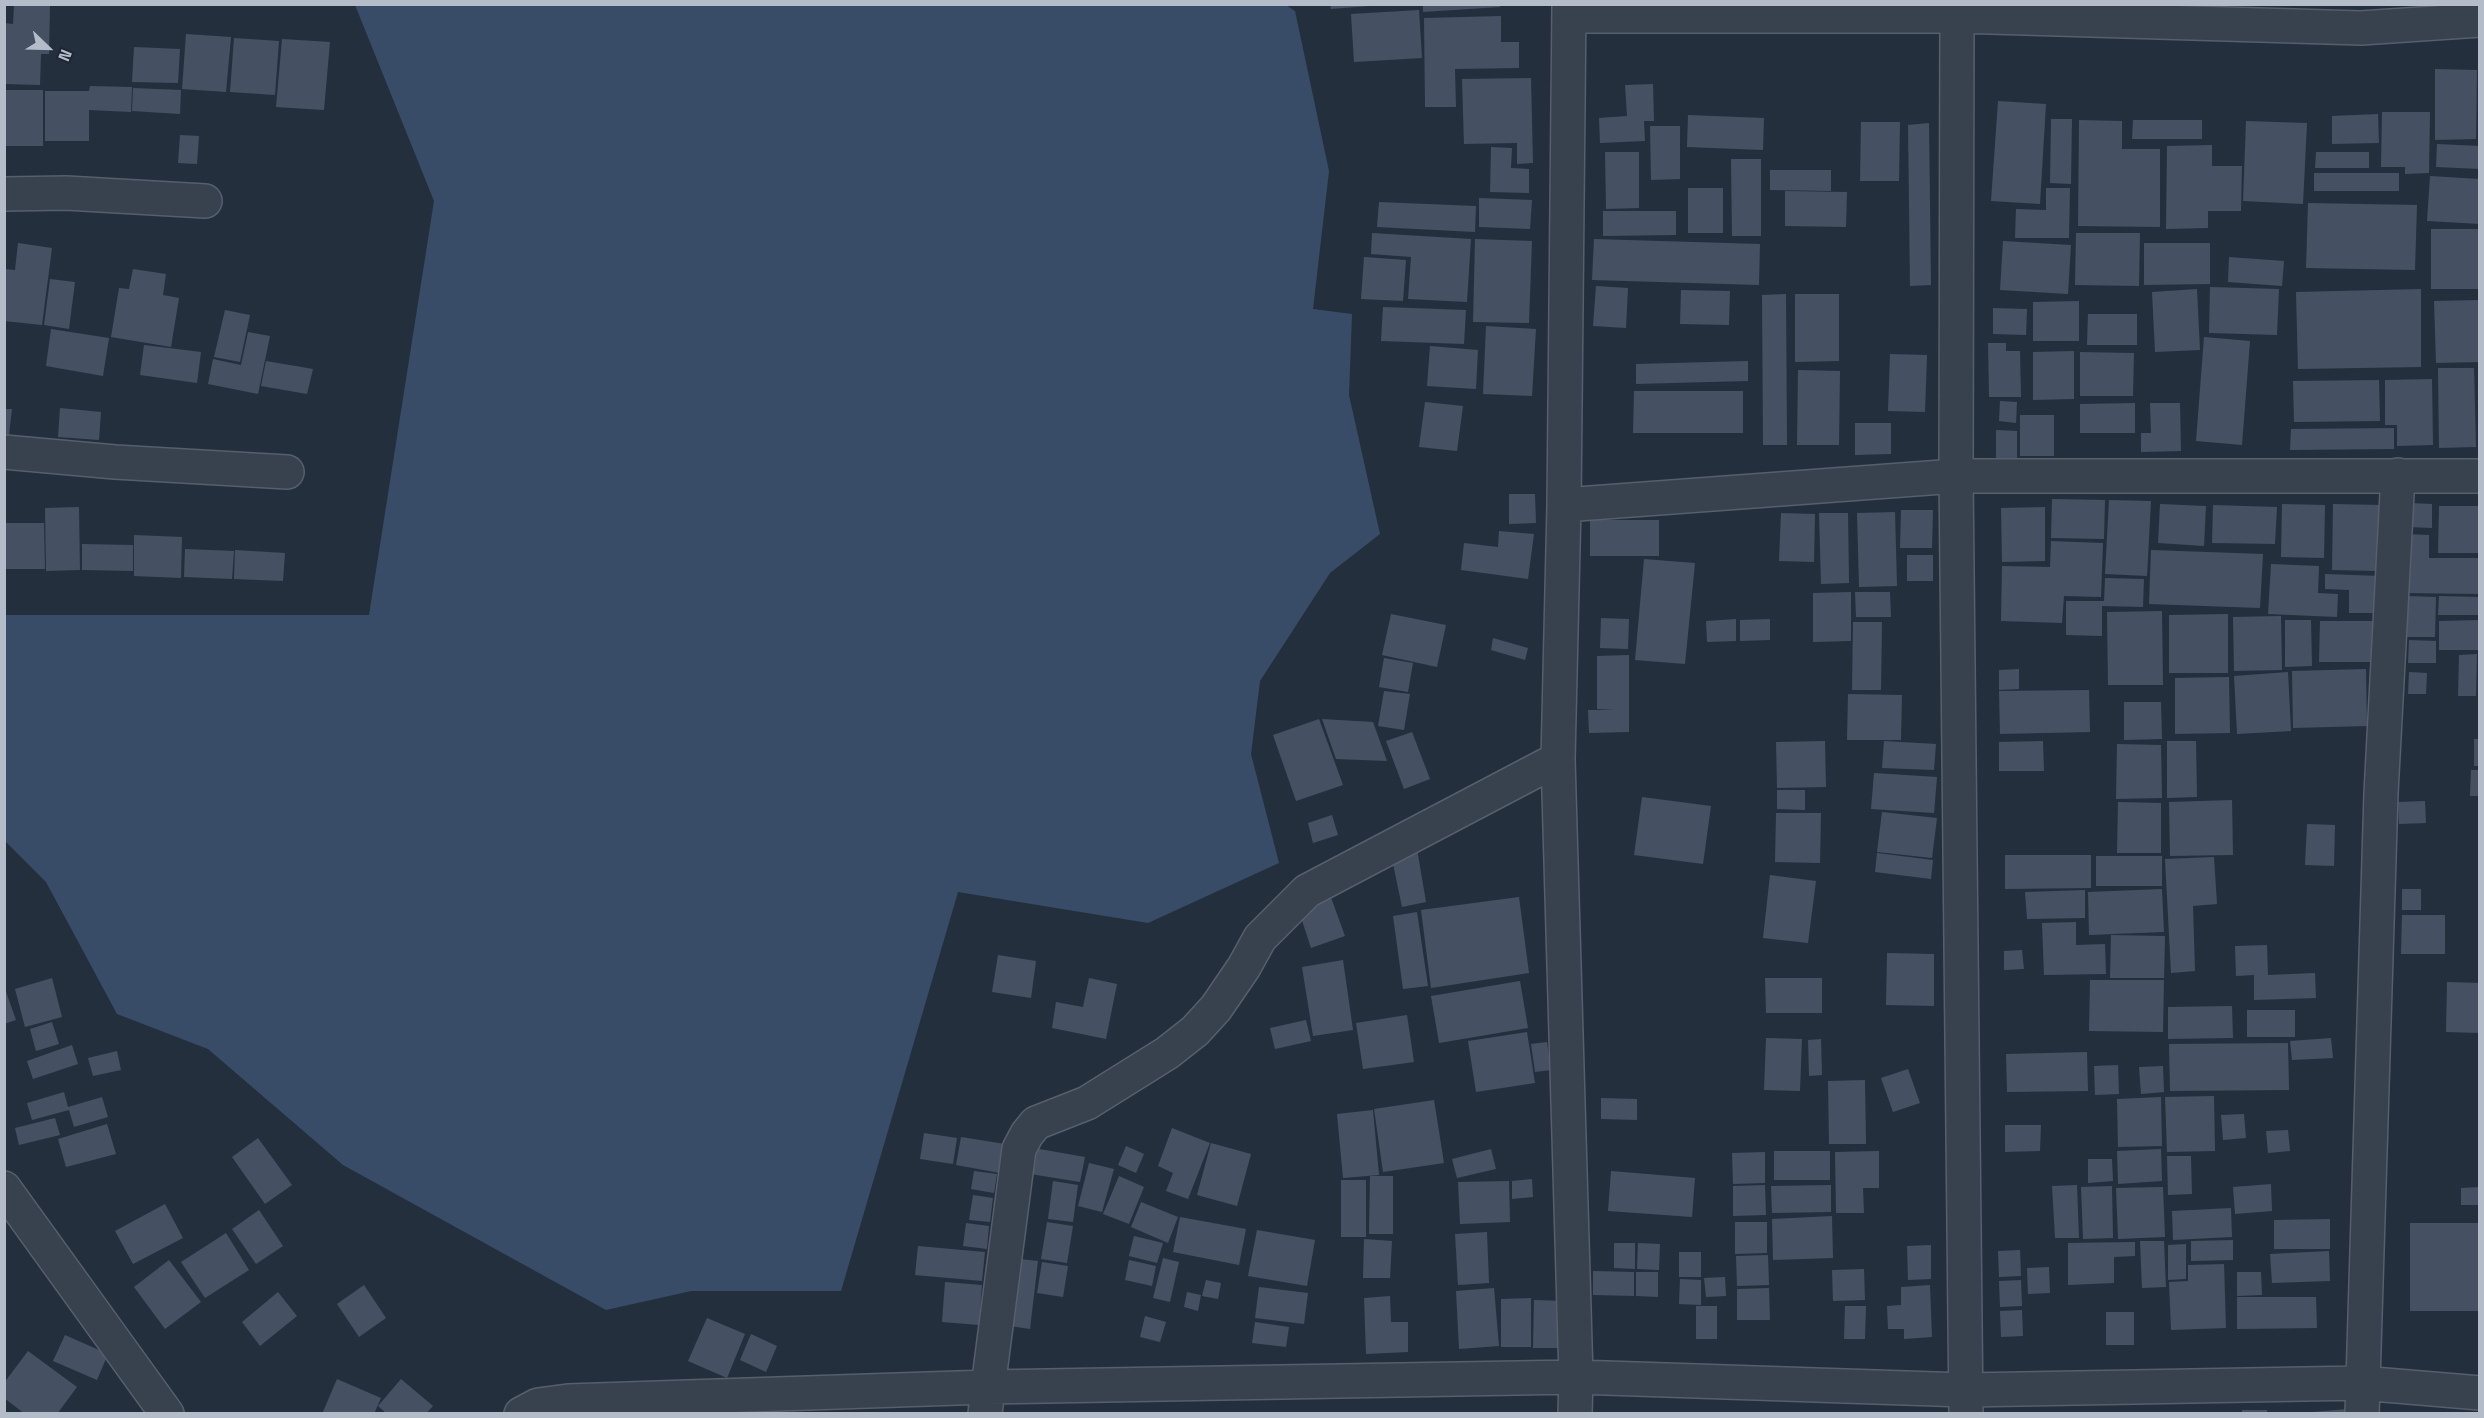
<!DOCTYPE html>
<html>
<head>
<meta charset="utf-8">
<style>
	body { margin:0 }
	#map { position:relative; width:2484px; height:1418px; overflow:hidden; background:#242f3e; font-family:"Space Grotesk",sans-serif }
	canvas { display:block }
	.frame { position:absolute; inset:0; border:6px solid #b4bcc9; pointer-events:none }
	.north { position:absolute; left:18px; top:18px; width:60px; height:60px; -webkit-text-stroke:4px #1d2633; paint-order:stroke; rotate:113deg; font-size:16px; font-weight:700; line-height:24px; text-align:center; color:#b4bcc9 }
	.north::after { content:''; display:block; margin:auto; width:21px; height:27px; background:#b4bcc9; clip-path:polygon(50% 0,100% 100%,50% 72%,0 100%) }
</style>
</head>
<body>
<div id="map">
<canvas width="2484" height="1418"></canvas>
<div class="frame"></div>
<div class="north">N</div>
</div>
<script>
const c = document.querySelector('canvas').getContext('2d');
c.lineJoin = 'round';
function fillPath(path, color) { c.fillStyle = color; c.fill(path, 'evenodd'); }
function stroke(path, color, width, dash) { c.strokeStyle = color; c.lineWidth = width; c.lineCap = dash ? 'butt' : 'round'; c.setLineDash(dash || []); c.stroke(path); }
fillPath(new Path2D(`
	M1286,5l9,6 34,160 -16,138 39,5 -3,81 31,139 -50,39 -70,108 -9,73 28,109 -131,60 -190,-31 -117,399h-150l-85,19 -263,-145 -135,-116 -91,-35 -71,-132 -41,-41v-226h364l65,-414 -79,-196z`), '#394c67');
fillPath(new Path2D(`
	M1330,4h40v2l-39,3z
	M1423,4h77v3l-77,5z
	M14,5l36,1 -1,48h-8l-1,31 -36,-1v-61l9,1z
	M1419,10l3,48 -68,4 -3,-48z
	M1501,16v26h18v26l-64,1 1,38h-31l-1,-89z
	M186,34l45,3 -5,55 -44,-3z
	M234,38l45,3 -4,54 -45,-3z
	M282,39l48,3 -6,68 -48,-3z
	M134,47l46,2 -2,34 -46,-1z
	M2435,69l42,1 -1,69 -41,1z
	M1531,78l2,85 -16,1v-21l-53,1 -2,-65z
	M1653,84l1,37h-10l1,20 -45,2 -1,-25 28,-2 -2,-31z
	M90,86l42,1 -1,25 -42,-2v31h-44v-50h44z
	M133,88l48,2 -1,24 -48,-3z
	M4,90h39v56h-39z
	M1998,101l48,3 -6,100 -49,-3z
	M2382,112h48l-1,61 -24,1v-7h-24z
	M2378,114l1,29 -47,1v-28z
	M1688,115l76,3 -1,32 -76,-3z
	M2051,119h21l-1,65 -21,-1z
	M2079,120l43,1v28h38v78l-82,-1z
	M2133,120h69v19h-70z
	M2246,121l61,2 -4,81 -60,-3z
	M1861,122h39l-1,59h-39z
	M1929,123l2,162 -21,1 -2,-161z
	M1650,126h30v53l-29,1z
	M180,135l19,1 -2,28 -19,-1z
	M2437,144l43,2v23l-44,-2z
	M2212,145v21h30l-1,45h-33v17l-42,1 1,-83z
	M1491,147l21,1 -1,20 18,1v24l-39,-1z
	M1605,152h34v56l-33,1z
	M2316,152h53v16h-54z
	M1731,159h30v77h-29z
	M1770,170h61v21l-61,-1z
	M2314,173h85v18h-85z
	M2430,176l50,3v45l-53,-3z
	M1688,188h35v45h-35z
	M2046,188h24l-1,50h-54l1,-29 30,1z
	M1785,191l62,1 -1,35 -61,-1z
	M1479,198l53,2 -2,29 -51,-2z
	M1379,202l97,4 -1,26 -98,-5z
	M2308,203l109,2 -2,65 -109,-2z
	M1603,211h73v24l-73,1z
	M2431,229h49v60h-49z
	M1372,233l99,6 -4,63 -59,-3 3,-42 -40,-3z
	M2076,233h64l-1,53 -64,-1z
	M1475,239l57,2 -3,82 -56,-1z
	M1594,239l166,5 -1,41 -167,-5z
	M2003,241l68,4 -3,49 -68,-4z
	M18,243l34,5 -10,77 -38,-4v-52l11,1z
	M2144,243h66v41l-66,1z
	M1364,257l42,3 -3,41 -42,-2z
	M2229,257l55,4 -2,25 -54,-4z
	M133,269l33,5 -3,21 16,3 -8,49 -60,-10 8,-49 10,1z
	M50,279l25,3 -6,47 -25,-4z
	M1596,286l32,2 -2,40 -33,-2z
	M2210,287l69,2 -2,46 -68,-2z
	M2197,289l3,61 -45,2 -3,-60z
	M2421,289v78l-123,2 -2,-77z
	M1681,290l49,1 -1,34 -49,-1z
	M1786,294l1,151h-24l-1,-150z
	M1795,294h44v67l-44,1z
	M2480,300v62l-44,1 -2,-62z
	M2079,301v40h-46v-39z
	M1383,307l83,3 -2,34 -83,-3z
	M1993,308l34,1 -1,26 -33,-1z
	M225,310l25,5 -10,47 -26,-5z
	M2088,314h49v31h-50z
	M1486,326l50,3 -4,67 -49,-2z
	M51,329l58,9 -6,38 -57,-10z
	M248,332l22,4 -12,58 -50,-10 5,-25 28,6z
	M2204,337l46,4 -8,104 -46,-4z
	M1988,343h18v8h14l1,46h-32z
	M144,345l57,7 -4,31 -57,-8z
	M1430,346l48,4 -2,39 -49,-3z
	M2074,351v48l-41,1v-48z
	M2080,352l54,1 -1,43h-53z
	M1890,354l37,1 -2,57 -37,-1z
	M266,361l47,8 -6,25 -46,-8z
	M1748,361v20l-112,3v-20z
	M2438,368h36l2,79 -37,1z
	M1798,370l42,1 -1,74h-42z
	M2432,379l1,66 -36,1v-21h-12v-45z
	M2379,380l1,41 -86,1 -1,-41z
	M1634,391h109v42h-110z
	M2000,401l17,1 -1,21 -17,-2z
	M1425,402l38,4 -6,45 -38,-4z
	M2135,403v30h-55v-29z
	M2150,403h30l1,48 -40,1v-19h10z
	M60,408l41,4 -2,28 -41,-3z
	M4,409h8l-3,26h-5z
	M2020,415h34v41h-34z
	M1855,423h36v31l-36,1z
	M2394,428v21l-104,1 1,-21z
	M1996,430l21,1v28h-21z
	M1509,494h26l1,29 -27,1z
	M2052,499l53,1 -1,39 -53,-1z
	M2109,500l42,1 -4,75 -42,-2z
	M2409,503l23,1v24l-24,-1z
	M2160,504l46,2 -2,40 -46,-3z
	M2282,504l43,1 -1,53 -43,-1z
	M2333,504l48,1 -2,66 -47,-1z
	M2213,505l64,2 -2,37 -63,-1z
	M2439,506h41v47h-42z
	M79,507l1,63 -34,1 -1,-63z
	M2045,507v54l-43,1 -1,-54z
	M1901,510h32l-1,38h-32z
	M1895,512l2,74 -38,1 -2,-74z
	M1781,513l34,1 -1,48 -35,-1z
	M1819,513h29l1,70 -28,1z
	M1590,520h69v36h-69z
	M4,523h40l1,46h-41z
	M1499,531l35,3 -6,45 -67,-9 3,-27 34,4z
	M2404,534l25,1v23h51v36l-77,-1z
	M134,535l48,2 -1,41 -47,-2z
	M2051,541l52,2 -2,54 -37,-1 -2,27 -61,-2 1,-55 48,1z
	M82,544l51,1v26l-51,-1z
	M185,549l49,2 -2,28 -48,-2z
	M235,550l50,3 -2,28 -49,-2z
	M2151,550l112,4 -3,54 -111,-4z
	M1907,555h26v26h-26z
	M1644,559l51,4 -10,101 -50,-4z
	M2271,564l48,2 -1,27 20,1 -1,23 -69,-3z
	M2325,574l55,2 -2,37h-29v-23l-24,-1z
	M2105,578l39,1 -1,28 -41,-1v30l-36,-1v-34h38z
	M1851,592v49l-38,1v-49z
	M1855,592h35l1,25h-35z
	M2407,596l29,1 -1,40h-28z
	M2439,596l41,1v18h-42z
	M2162,611l1,74h-55l-1,-73z
	M1391,614l55,11 -9,42 -55,-12z
	M2228,614v59h-59v-58z
	M2281,616l1,54 -48,1 -1,-54z
	M1601,618l28,1 -1,30 -28,-1z
	M1736,619v22l-29,1 -1,-21z
	M1770,619v21l-30,1v-21z
	M2285,620h26l1,46 -27,1z
	M2480,620v30h-41v-29z
	M2320,621h55l-1,41h-55z
	M1853,622h29l-1,68h-29z
	M1493,638l35,10 -3,12 -34,-10z
	M2409,640l27,1v22h-28z
	M2477,654l-1,42h-18l1,-41z
	M1629,655v77l-40,1 -1,-23h26l-17,-1v-53z
	M1384,658l29,5 -5,29 -29,-5z
	M2019,669v20l-20,1v-20z
	M2366,669l1,57 -74,2 -1,-57z
	M2288,672l3,59 -54,3 -3,-58z
	M2409,672l18,1 -1,21h-18z
	M2229,677l1,56 -55,1v-56z
	M2089,690l1,42 -90,2 -1,-43z
	M1384,691l26,3 -6,36 -26,-4z
	M1848,694l54,1 -1,45h-54z
	M2124,702h37l1,37 -38,1z
	M1319,719l24,66 -47,16 -23,-66z
	M1322,719l51,3 14,39 -51,-2z
	M1412,732l18,47 -26,10 -18,-48z
	M2474,739h6v27h-6z
	M1825,741l1,46 -49,1 -1,-46z
	M1884,741l52,3 -2,26 -52,-2z
	M2043,741l1,30h-45v-29z
	M2167,741h29l1,56 -30,1z
	M2117,744l44,1 1,53 -46,1z
	M2471,770h9v26h-10z
	M1874,773l63,4 -3,36 -63,-4z
	M1777,790h28v20l-28,-1z
	M1642,797l69,9 -8,58 -69,-9z
	M2232,800l1,55 -63,1 -1,-54z
	M2425,801l1,22 -27,1 -1,-22z
	M2118,802l43,1v50h-44z
	M1882,812l55,6 -5,40 -55,-6z
	M1776,813h45l-1,50 -45,-1z
	M1332,815l6,20 -25,8 -5,-20z
	M2307,824l28,1 -1,41 -29,-1z
	M1417,849l9,53 -24,5 -11,-53z
	M1877,853l56,7 -2,19 -56,-7z
	M2005,855h86v33l-86,1z
	M2096,856h66v30h-66z
	M2214,857l3,47 -24,2 2,65 -24,2 -6,-114z
	M1770,875l46,6 -8,62 -45,-5z
	M2162,889l2,43 -75,3 -1,-43z
	M2402,889h19v21h-19z
	M2085,890v28l-58,1 -2,-27z
	M1329,892l16,44 -34,12 -15,-46z
	M1519,897l10,76 -98,15 -10,-78z
	M1417,912l11,74 -25,3 -10,-73z
	M2402,915h43v39h-44z
	M2076,922v23l29,-1 1,30 -62,1 -2,-52z
	M2111,935l54,1 -1,42h-54z
	M2267,945l1,30 47,-2 1,25 -62,2v-25l-18,1 -1,-30z
	M2022,950l2,19 -20,1v-19z
	M1887,953l47,1v52l-48,-1z
	M998,955l38,6 -5,37 -39,-6z
	M1343,960l10,70 -40,6 -11,-69z
	M52,978l10,39 -37,10 -10,-38z
	M1089,978l28,6 -11,55 -54,-11 4,-26 27,5z
	M1765,978h57v35h-56z
	M2090,980h74l-1,52 -74,-1z
	M1520,981l8,47 -89,15 -8,-47z
	M2447,982l33,1v50l-34,-1z
	M4,986l12,34 -12,4z
	M2232,1006l1,32 -65,1v-32z
	M2247,1010h48v27h-48z
	M1407,1015l7,47 -51,7 -7,-46z
	M1306,1020l5,21 -36,8 -5,-21z
	M52,1022l7,22 -23,7 -6,-22z
	M1527,1032l8,51 -59,9 -8,-51z
	M1766,1038l36,1 -2,52 -36,-1z
	M2331,1038l2,20 -41,2 -2,-19z
	M1821,1039l1,36 -13,1 -1,-36z
	M1547,1042l4,28 -16,2 -4,-28z
	M2288,1043l1,47 -119,1 -1,-47z
	M72,1045l6,19 -45,15 -6,-18z
	M117,1051l4,19 -28,6 -5,-18z
	M2087,1052l1,39 -81,1 -1,-38z
	M2118,1065l1,29 -24,1 -1,-29z
	M2163,1066l1,26 -23,2 -2,-27z
	M1908,1069l12,34 -27,9 -12,-34z
	M1865,1080l1,64h-37l-1,-63z
	M64,1092l4,15 34,-10 6,20 -34,10 -5,-17 -37,10 -5,-17z
	M2214,1096l1,55 -48,1 -2,-55z
	M2161,1097l1,49 -44,1 -1,-48z
	M1601,1098l36,1v21l-36,-1z
	M1434,1100l10,63 -61,9 -9,-63z
	M1373,1110l6,65 -36,3 -6,-64z
	M2244,1114l2,24 -23,2 -2,-25z
	M55,1118l5,17 -41,10 -4,-17z
	M107,1124l9,30 -50,13 -8,-28z
	M2005,1125h36l-1,26 -35,1z
	M1172,1128l38,15 -22,56 -22,-8 7,-18 -15,-7z
	M2288,1130l2,21 -22,2 -2,-22z
	M924,1133l33,5 -4,26 -33,-5z
	M961,1137l44,7 -5,29 -44,-8z
	M258,1138l34,47 -27,19 -33,-47z
	M1211,1143l40,11 -14,52 -40,-11z
	M1126,1146l18,8 -8,19 -18,-8z
	M1028,1147l57,10 -5,25 -56,-9z
	M1491,1149l5,20 -39,9 -5,-19z
	M2161,1149l1,32 -44,3 -1,-33z
	M1774,1151h56v29h-56z
	M1879,1151v37h-16l1,25h-28l-1,-61z
	M1765,1152v31l-32,1 -1,-31z
	M2167,1156h24l1,38 -24,1z
	M2088,1159h24l1,22 -25,2z
	M1089,1163l25,6 -12,43 -24,-6z
	M974,1171l23,3 -3,19 -23,-4z
	M1611,1171l84,7 -3,39 -84,-6z
	M1119,1176l25,11 -15,37 -26,-10z
	M1370,1176h23v58h-24z
	M1532,1179l1,18 -21,2v-18z
	M1341,1180h25v57h-25z
	M1053,1181l25,4 -5,37 -25,-3z
	M1509,1181l1,41 -50,2 -2,-42z
	M2271,1184l1,27 -37,3 -2,-27z
	M1765,1185l1,30 -33,1v-30z
	M1831,1185v27l-59,1 -1,-27z
	M2077,1185l2,53h-24l-3,-52z
	M2112,1186l1,52 -30,1 -2,-52z
	M2163,1187l2,50 -47,2 -2,-51z
	M2480,1187v18h-19v-17z
	M973,1195l20,3 -3,24 -21,-2z
	M1141,1202l37,15 -10,26 -37,-16z
	M165,1204l18,34 -50,26 -18,-33z
	M2231,1208l1,29 -59,3 -1,-29z
	M259,1210l24,36 -27,18 -24,-35z
	M1832,1216l1,42 -60,2 -1,-41z
	M1180,1217l66,12 -7,36 -66,-13z
	M2330,1219v30h-56v-29z
	M1047,1222l26,4 -6,37 -26,-4z
	M1735,1222h32v31l-32,1z
	M966,1223l23,3 -2,23 -24,-3z
	M2410,1223h70v88h-70z
	M1257,1230l58,10 -8,46 -59,-10z
	M1487,1232l2,51 -31,2 -3,-51z
	M226,1233l23,37 -44,28 -24,-36z
	M1134,1236l29,7 -6,20 -28,-7z
	M1364,1239l28,2 -2,37h-27z
	M2233,1240v20l-42,1v-20z
	M2140,1241h24l2,46 -24,1z
	M2135,1242v14l-21,1v26l-46,2v-42z
	M1614,1243h21v26l-21,-1z
	M1638,1243l22,1 -1,26 -22,-1z
	M2186,1244v35l-18,1v-35z
	M1931,1245v34l-23,1 -1,-34z
	M918,1246l67,6 -3,29 -67,-6z
	M2020,1250l1,26 -22,1 -1,-26z
	M2329,1251l1,30 -58,2 -2,-29z
	M1679,1252h22v25h-22z
	M1768,1255l1,30 -32,1 -1,-30z
	M1011,1258l27,3 -8,68 -27,-4z
	M1163,1258l16,4 -9,40 -17,-4z
	M169,1260l32,42 -36,27 -31,-42z
	M1129,1260l27,6 -4,20 -27,-6z
	M1042,1262l26,4 -5,31 -26,-4z
	M2224,1264l2,64 -55,2 -2,-48 19,-1v-16z
	M2049,1267l1,26 -22,1 -1,-26z
	M1864,1269l1,31 -32,1 -1,-31z
	M1593,1271l41,1v24l-41,-1z
	M1636,1272h22v25l-22,-1z
	M2237,1272h24l1,23 -25,1z
	M1725,1277l1,19 -20,1 -2,-19z
	M1680,1279l21,1v25l-22,-1z
	M1206,1280l15,3 -3,16 -16,-3z
	M2021,1280l1,26 -22,1 -1,-26z
	M945,1282l37,3 -3,40 -37,-3z
	M364,1285l22,33 -27,19 -22,-33z
	M1930,1285l2,52 -28,2v-10h-16l-1,-23 14,-1v-18z
	M1259,1287l49,6 -4,31 -49,-6z
	M1494,1288l5,58 -40,3 -3,-58z
	M1769,1288l1,32h-33v-31z
	M278,1292l19,24 -37,30 -18,-24z
	M1187,1292l14,3 -3,16 -14,-4z
	M1390,1296l1,26h17v30l-42,2 -2,-56z
	M2237,1297h79l1,31 -80,1z
	M1531,1298v49h-30v-48z
	M1534,1300l30,1 -1,47h-30z
	M1696,1306h21v33h-21z
	M1845,1306h21l-1,33h-21z
	M2022,1310l1,26 -22,1 -1,-26z
	M2106,1312h28v33h-28z
	M1145,1316l21,6 -6,20 -20,-5z
	M707,1318l38,16 -18,44 -39,-17z
	M1255,1322l34,5 -3,20 -34,-4z
	M751,1334l26,12 -11,26 -26,-12z
	M65,1335l43,19 -11,26 -44,-19z
	M28,1351l49,36 -20,27h-32l-21,-16v-15z
	M337,1379l44,19 -7,16h-52z
	M401,1379l32,27 -7,8h-39l-9,-8z
	M2346,1409v5h-32l-1,-2z
	M2242,1410h25v4h-25z`), '#455162');
const street = new Path2D(`
	M1569,4l-5,501 -6,254 18,618 -1,37
	M1957,4l-1,472 10,938
	M1569,16h388l404,12 119,-8
	M4,194l62,-1 139,8
	M4,452l111,10 172,10
	M1564,505l392,-29h524
	M4,1188l163,226
	M521,1414l17,-9 30,-4 420,-14 31,-238 8,-15 9,-11 51,-20 80,-50 28,-22 21,-23 28,-41 16,-29 47,-47 251,-132
	M985,1414l3,-27 588,-10 389,13 396,-7 119,10
	M2362,1414l19,-621 17,-318`);
stroke(street, '#565f6c', 36);
stroke(street, '#38414e', 33);
</script>
</body>
</html>
